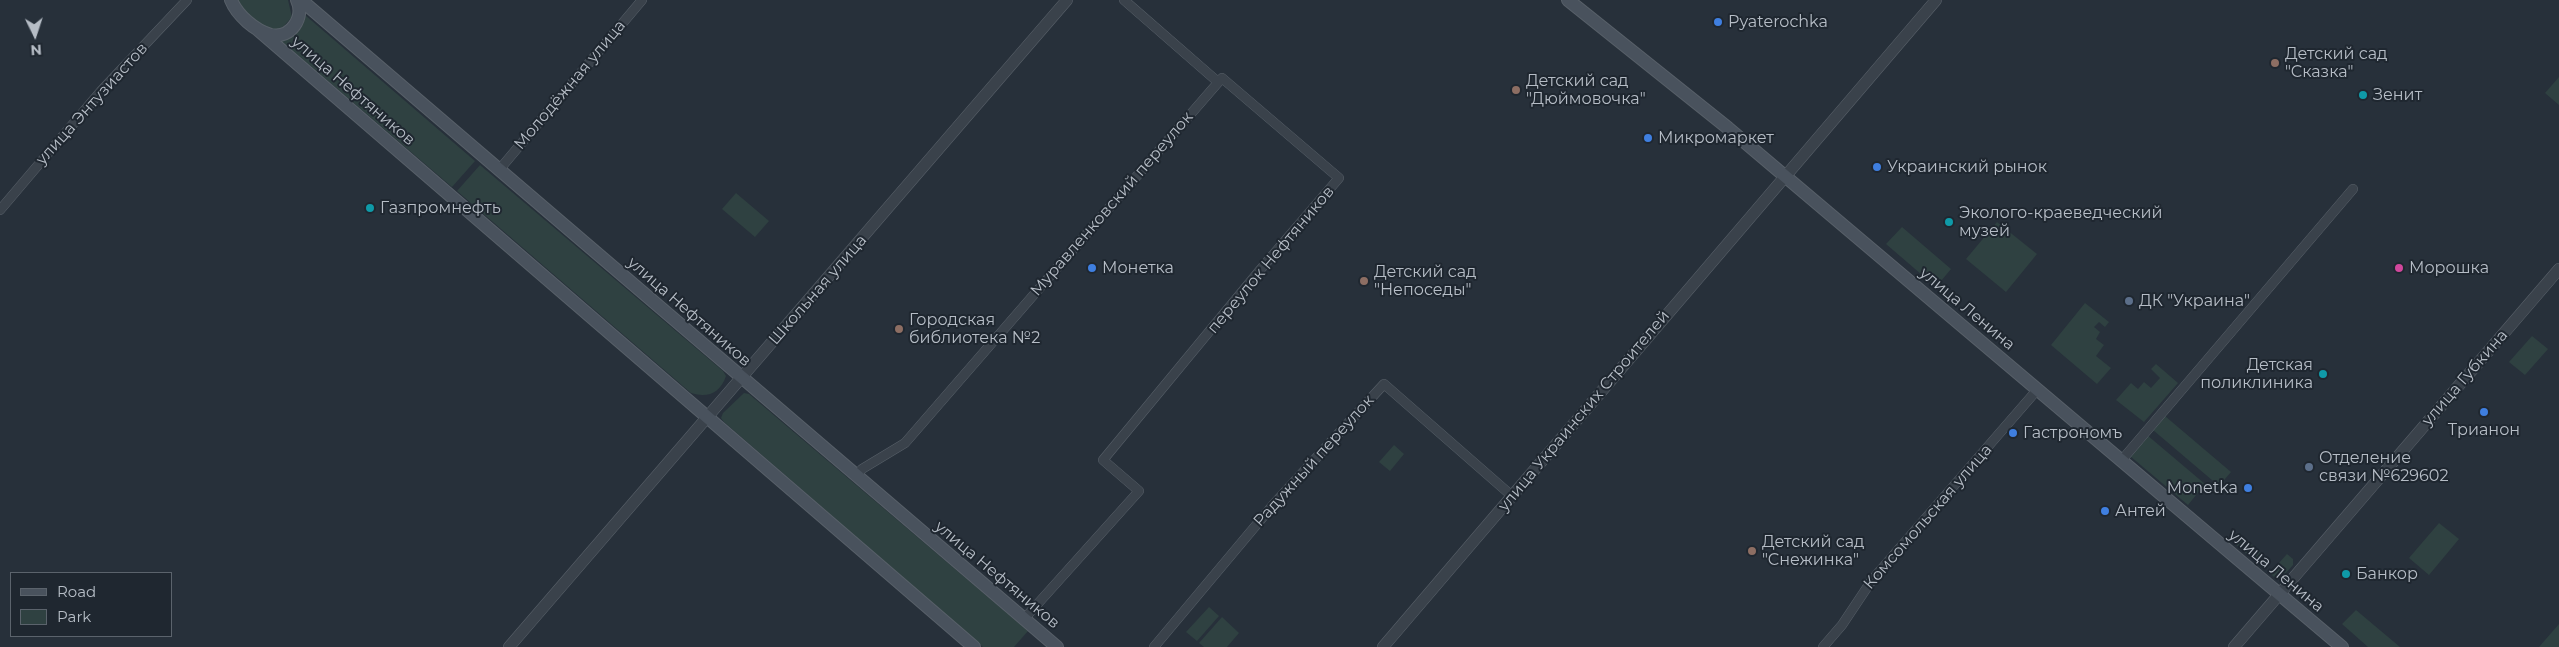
<!DOCTYPE html>
<html>
<head>
<meta charset="utf-8">
<style>
	body { margin:0 }
	#map { position:relative; width:2559px; height:647px; overflow:hidden; background:#27303a; font-family:Montserrat,sans-serif }
	canvas { display:block }
	.legend { position:absolute; left:10px; top:572px; width:162px; height:65px; box-sizing:border-box; background:#1f2730; border:1px solid #5b636c; margin:0; padding:6px 9px; list-style:none; font-size:15px; color:#b6bdc6 }
	.legend li { display:flex; align-items:center; gap:10px; height:25px }
	.legend b { width:25px; border:1px solid #5b636c }
	.north { position:absolute; left:10px; top:10px; width:50px; height:50px; -webkit-text-stroke:4px #1f2730; paint-order:stroke; rotate:176deg; font-size:14px; font-weight:700; line-height:20px; text-align:center; color:#b6bdc6 }
	.north::after { content:''; display:block; margin:auto; width:18px; height:22px; background:#b6bdc6; clip-path:polygon(50% 0,100% 100%,50% 72%,0 100%) }
</style>
</head>
<body>
<div id="map">
<canvas width="2559" height="647"></canvas>
<ul class="legend">
<li><b style="height:6px;background:#49525d"></b>Road</li>
<li><b style="height:14px;background:#2f4141"></b>Park</li>
</ul>
<div class="north">N</div>
</div>
<script>
const c = document.querySelector('canvas').getContext('2d');
c.lineJoin = 'round';
function fillPath(path, color) { c.fillStyle = color; c.fill(path, 'evenodd'); }
function stroke(path, color, width, dash) { c.strokeStyle = color; c.lineWidth = width; c.lineCap = dash ? 'butt' : 'round'; c.setLineDash(dash || []); c.stroke(path); }
function write(font, color, halo, rows, align = 'center') {
  c.font = font + ' Montserrat,sans-serif'; c.lineWidth = 4; c.setLineDash([]); c.textBaseline = 'middle'; c.strokeStyle = halo; c.fillStyle = color; for (const [text, x, y, turn = 0] of rows) {
    c.save(); c.translate(x, y); c.rotate((+turn || 0) * Math.PI / 180); c.textAlign = isNaN(turn) ? turn : align; if (halo) c.strokeText(text, 0, 0); c.fillText(text, 0, 0); c.restore();
  }
}
fillPath(new Path2D(`
	M236,0h52l4,17 -11,12c-17,5 -37,-16 -45,-29z
	M305,15l170,146 -23,26 -171,-146c14,-3 23,-13 24,-26z
	M2559,77v28l-14,-12z
	M480,165l243,206 3,5c-6,18 -19,22 -35,17l-234,-202z
	M736,193l33,28 -14,16 -33,-28z
	M1997,222l40,32 -31,38 -40,-33z
	M1902,227l49,42 -15,18 -50,-43z
	M2085,303l24,19 -4,5 -6,-5 -5,5 6,5 -4,7 8,6 -8,11 15,12 -14,16 -46,-39z
	M2532,336l16,13 -23,26 -16,-13z
	M2156,364l22,19 -34,39 -28,-22 15,-17 7,6 6,-7 7,6 9,-10 -9,-9z
	M744,393l5,1 279,237 -14,16h-31l-259,-225 -3,-4 2,-5z
	M2165,416l66,56 -12,14 -66,-56z
	M2147,435l58,49 -17,21 -58,-49z
	M1394,445l10,9 -14,17 -11,-9z
	M2439,523l20,16 -30,36 -20,-17z
	M2241,535l29,26 -6,8 -30,-26z
	M2287,554l6,5v6l-10,11 -8,2 -5,-5z
	M1209,607l10,9 -22,25 -11,-9z
	M2356,610l44,37h-32l-26,-23z
	M1222,617l17,16 -12,14h-23l-5,-4z
	M2559,624v23h-20z`), '#2f4141');
const minor = new Path2D(`
	M1124,0l94,82
	M499,170l143,-170
	M0,210l101,-119 86,-91
	M2121,461l232,-272
	M856,476l6,-7 43,-26 317,-365 117,100 -79,92 -157,190 36,31 -115,128
	M1154,647l119,-142 111,-121 128,112
	M1823,647l19,-22 30,-45 165,-190`);
const tertiary = new Path2D(`
	M509,647l558,-647
	M1383,647l553,-647
	M2234,647l325,-378`);
const secondary = new Path2D(`
	M231,0c6,15 24,31 40,35 20,4 34,-18 26,-35
	M301,0l756,647
	M1568,0l160,128 614,519
	M257,29l717,618`);
stroke(minor, '#586069', 10);
stroke(tertiary, '#586069', 12);
stroke(secondary, '#586069', 14);
stroke(minor, '#3a424b', 9);
stroke(tertiary, '#3a424b', 11);
stroke(secondary, '#49525d', 12);
for (const [x, y, r, color] of [
	[1718,22,5,"#3f7fe0"],
	[2275,63,5,"#8d6e63"],
	[1516,90,5,"#8d6e63"],
	[2363,95,5,"#0f9aa8"],
	[1648,138,5,"#3f7fe0"],
	[1877,167,5,"#3f7fe0"],
	[370,208,5,"#0f9aa8"],
	[1949,222,5,"#0f9aa8"],
	[1092,268,5,"#3f7fe0"],
	[2399,268,5,"#d1479c"],
	[1364,281,5,"#8d6e63"],
	[2129,301,5,"#5c6f8a"],
	[899,329,5,"#8d6e63"],
	[2323,374,5,"#0f9aa8"],
	[2484,412,5,"#3f7fe0"],
	[2013,433,5,"#3f7fe0"],
	[2309,467,5,"#5c6f8a"],
	[2248,488,5,"#3f7fe0"],
	[2105,511,5,"#3f7fe0"],
	[1752,551,5,"#8d6e63"],
	[2346,574,5,"#0f9aa8"]
]) { const dot = new Path2D(); dot.arc(x, y, r, 0, 2 * Math.PI); c.fillStyle = color; c.fill(dot); stroke(dot, '#1f2730', 2); }
write('16px', '#b6bdc6', '#1f2730', [
	["Pyaterochka",1728,22],
	["Детский сад",2285,54],
	["\"Сказка\"",2285,72],
	["Детский сад",1526,81],
	["\"Дюймовочка\"",1526,99],
	["Зенит",2373,95],
	["Микромаркет",1658,138],
	["Украинский рынок",1887,167],
	["Газпромнефть",380,208],
	["Эколого-краеведческий",1959,213],
	["музей",1959,231],
	["Монетка",1102,268],
	["Морошка",2409,268],
	["Детский сад",1374,272],
	["\"Непоседы\"",1374,290],
	["ДК \"Украина\"",2139,301],
	["Городская",909,320],
	["библиотека №2",909,338],
	["Детская",2313,365,"right"],
	["поликлиника",2313,383,"right"],
	["Трианон",2484,430,"center"],
	["Гастрономъ",2023,433],
	["Отделение",2319,458],
	["связи №629602",2319,476],
	["Monetka",2238,488,"right"],
	["Антей",2115,511],
	["Детский сад",1762,542],
	["\"Снежинка\"",1762,560],
	["Банкор",2356,574]
], 'left');
write('16px', '#b6bdc6', '#1f2730', [
	["Молодёжная улица",570,85,-50],
	["улица Нефтяников",353,91,41],
	["улица Энтузиастов",92,104,-48],
	["Муравленковский переулок",1112,204,-49],
	["переулок Нефтяников",1271,260,-50],
	["Школьная улица",818,290,-49],
	["улица Ленина",1967,309,40],
	["улица Нефтяников",689,312,41],
	["улица Губкина",2465,378,-49],
	["улица Украинских Строителей",1584,411,-50],
	["Радужный переулок",1314,461,-48],
	["Комсомольская улица",1928,517,-49],
	["улица Ленина",2276,571,40],
	["улица Нефтяников",997,575,40]
]);
</script>
</body>
</html>
